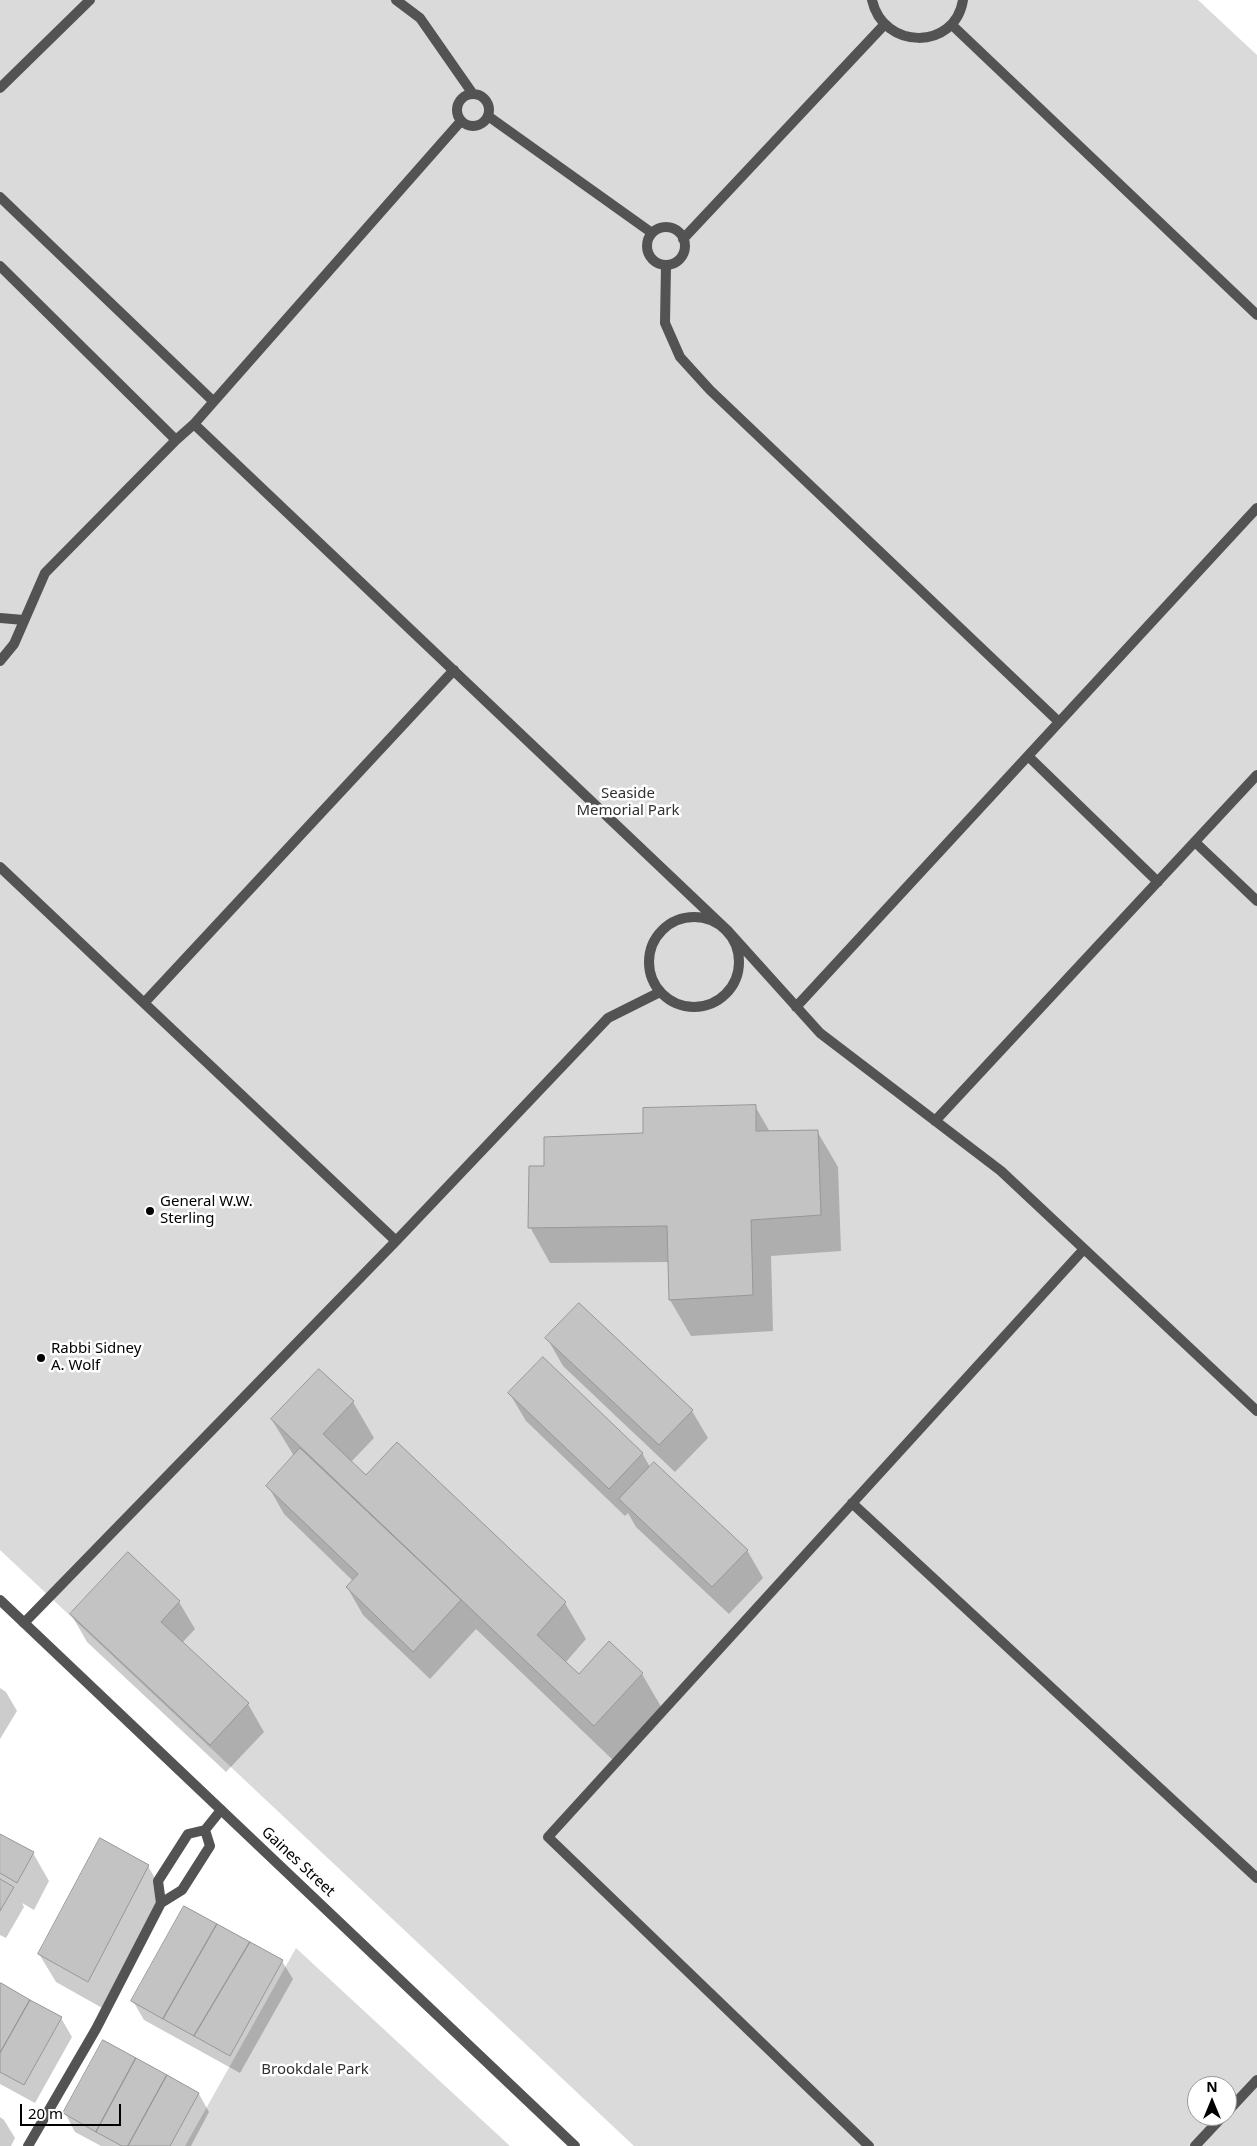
<!DOCTYPE html>
<html>
<head>
<meta charset="utf-8">
<style>
	body { margin:0 }
	#map { position:relative; width:1257px; height:2146px; overflow:hidden; background:#fff; font-family:"Noto Sans",sans-serif }
	canvas { display:block }
	.north { position:absolute; left:1187px; top:2076px; width:50px; height:50px; box-sizing:border-box; background:#fff; border:1px solid #999; border-radius:50%; rotate:0deg; font-size:14px; font-weight:700; line-height:20px; text-align:center; color:#000 }
	.north::after { content:''; display:block; margin:auto; width:18px; height:22px; background:#000; clip-path:polygon(50% 0,100% 100%,50% 72%,0 100%) }
	.scale { position:absolute; left:20px; top:2104px; width:101px; height:22px; box-sizing:border-box; border:2px solid #000; border-top:0; padding-left:6px; font-size:15px; line-height:18px; white-space:nowrap; color:#000; -webkit-text-stroke:4px #fff; paint-order:stroke }
</style>
</head>
<body>
<div id="map">
<canvas width="1257" height="2146"></canvas>
<div class="north">N</div>
<div class="scale">20 m</div>
</div>
<script>
const c = document.querySelector('canvas').getContext('2d');
c.lineJoin = 'round';
function fillPath(path, color) { c.fillStyle = color; c.fill(path, 'evenodd'); }
function stroke(path, color, width, dash) { c.strokeStyle = color; c.lineWidth = width; c.lineCap = dash ? 'butt' : 'round'; c.setLineDash(dash || []); c.stroke(path); }
function write(font, color, halo, rows, align = 'center') {
  c.font = font + ' "Noto Sans",sans-serif'; c.lineWidth = 5; c.setLineDash([]); c.textBaseline = 'middle'; c.strokeStyle = halo; c.fillStyle = color; for (const [text, x, y, turn = 0] of rows) {
    c.save(); c.translate(x, y); c.rotate((+turn || 0) * Math.PI / 180); c.textAlign = isNaN(turn) ? turn : align; if (halo) c.strokeText(text, 0, 0); c.fillText(text, 0, 0); c.restore();
  }
}
fillPath(new Path2D(`
	M0,0h1198l59,55v2091h-623l-634,-596zM1197,2086h30v30h-30z
	M296,1948l214,198h-325z`), '#dadada');
fillPath(new Path2D(`
	M755,1106l15,26 47,-1 21,36 3,84 -70,5 2,75 -82,5 -21,-36 -1,-38 -119,1 -20,-36 15,-60 99,-33z
	M547,1338l145,73 16,27 -33,34 -112,-106z
	M510,1394l132,59 8,14 97,83 16,28 -34,36 -93,-87 -8,-14 -3,3 -99,-95z
	M353,1402l21,36 -23,24 15,14 199,127 21,36 -21,24 14,13 63,-2 21,36 -48,52 -139,-133 -46,50 -67,-64 -16,-28 6,-6 -69,-67 -16,-28 26,-30 -22,-36z
	M179,1602l16,27 -13,14 66,61 16,28 -38,40 -139,-130 -16,-28z
	M0,1688l6,4 11,19 -17,28z
	M0,1836l33,17 16,28 -15,29 -12,-7 2,4 -18,31 -6,-3z
	M148,1866l16,28 -60,115 -48,-27 -17,-28z
	M282,1961l11,18 -53,94 -96,-53 -11,-19z
	M0,1988l61,30 11,19 -37,66 -35,-19z
	M199,2094l10,18 -18,34h-90l-26,-14 -10,-19z
	M0,2117l4,3 11,18 -4,8h-11z`), '#0003');
const building = new Path2D(`
	M756,1105v26l62,-1 3,85 -70,5 2,75 -84,5 -2,-74 -139,2 1,-62h15v-29l99,-4v-25z
	M579,1303l114,107 -34,35 -114,-107z
	M543,1357l100,96 -34,36 -101,-96z
	M319,1369l35,32 -31,33 43,41 31,-33 169,160 -29,33 42,39 30,-33 34,32 -49,53 -323,-307z
	M300,1448l161,152 -48,52 -67,-65 12,-13 -92,-88z
	M654,1462l94,88 -36,37 -93,-88z
	M128,1552l52,49 -19,21 88,81 -39,42 -140,-131z
	M0,1834l34,18 -17,31 -17,-10z
	M100,1838l49,27 -61,117 -50,-28z
	M0,1879l14,8 -14,24z
	M184,1906l33,18 -54,95 -32,-18z
	M217,1924l33,18 -56,94 -31,-17z
	M250,1942l33,18 -53,96 -36,-20z
	M1,1983l29,17 -30,53v-68z
	M30,2000l32,17 -38,68 -24,-13v-19z
	M103,2040l33,18 -40,74 -33,-19z
	M136,2058l31,17 -39,71h-6l-26,-14z
	M167,2075l32,18 -29,53h-42z`);
fillPath(building, '#c3c3c3');
stroke(building, '#979797', 1);
stroke(new Path2D(`
	M396,0l24,18 53,76
	M872,0c11,50 83,51 91,0
	M952,25l305,290
	M0,88l90,-88
	M457 110a16 16 0 1 1 32 0a16 16 0 1 1-32 0Z
	M488,116l164,117
	M0,197l213,204
	M647 246a19 19 0 1 1 38 0a19 19 0 1 1-38 0Z
	M683,239l201,-214
	M666,265l-1,58 15,34 30,33 349,332
	M0,266l176,174
	M194,424l535,508 91,101 181,138 256,240
	M0,618l24,2
	M0,661l14,-17 31,-71 131,-133 18,-16 267,-303
	M1028,756l130,126
	M1195,842l62,59
	M0,867l396,374
	M649 962a45 45 0 1 1 90 0a45 45 0 1 1-90 0Z
	M144,1003l310,-333
	M796,1007l461,-499
	M935,1121l322,-346
	M852,1503l405,375
	M24,1623l372,-382 212,-223 52,-26
	M205,1830l5,16 -28,44 -21,13 -3,-22 30,-47 17,-4 16,-20
	M1227,2112l30,-32
	M28,2146l68,-117 65,-126
	M869,2146l-321,-309 536,-588
	M1195,2146l28,-30`), '#535353', 10);
stroke(new Path2D(`
	M0,1600l575,546`), '#535353', 10);
for (const [x, y, r, color] of [
	[150,1211,5,"#000"],
	[41,1358,5,"#000"]
]) { const dot = new Path2D(); dot.arc(x, y, r, 0, 2 * Math.PI); c.fillStyle = color; c.fill(dot); stroke(dot, '#fff', 2); }
write('15px', '#313131', '#fff', [
	["Seaside",628,794],
	["Memorial Park",628,811],
	["Brookdale Park",315,2070]
]);
write('15px', '#000', '#fff', [
	["General W.W.",160,1202],
	["Sterling",160,1219],
	["Rabbi Sidney",51,1349],
	["A. Wolf",51,1366]
], 'left');
write('15px', '#000', '#fff', [
	["Gaines Street",298,1862,43]
]);
</script>
</body>
</html>
